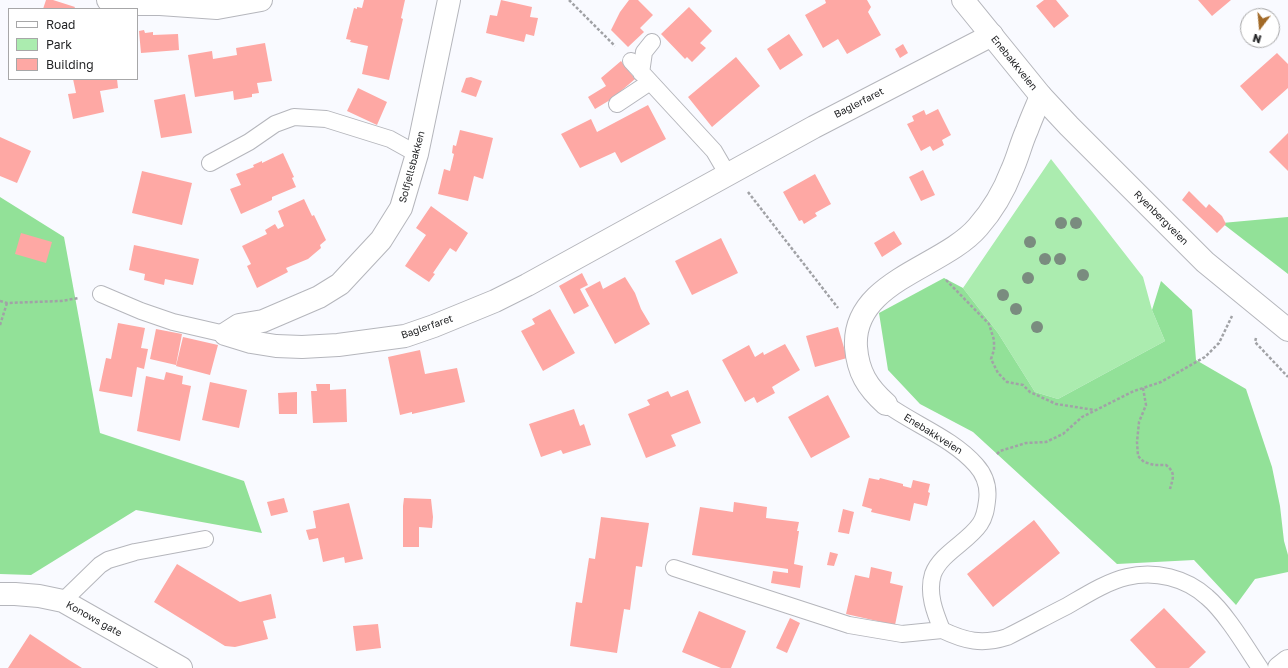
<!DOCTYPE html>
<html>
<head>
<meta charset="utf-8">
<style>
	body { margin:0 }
	#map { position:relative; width:1288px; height:668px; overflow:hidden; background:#f9faff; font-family:"Golos Text",sans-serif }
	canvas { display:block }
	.legend { position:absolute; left:8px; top:8px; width:130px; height:72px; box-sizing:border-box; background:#fff; border:1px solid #a7a7a8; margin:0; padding:5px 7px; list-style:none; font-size:12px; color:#232426 }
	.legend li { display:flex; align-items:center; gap:8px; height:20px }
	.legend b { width:20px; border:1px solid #a7a7a8 }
	.north { position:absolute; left:1240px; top:8px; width:40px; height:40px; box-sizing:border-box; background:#fff; border:1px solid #a7a7a8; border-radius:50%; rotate:196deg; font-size:11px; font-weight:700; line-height:16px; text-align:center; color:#232426 }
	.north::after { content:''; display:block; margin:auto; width:14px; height:18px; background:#a26a27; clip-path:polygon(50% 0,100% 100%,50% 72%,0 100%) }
</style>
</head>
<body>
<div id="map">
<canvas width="1288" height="668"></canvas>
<ul class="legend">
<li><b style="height:5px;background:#fff"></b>Road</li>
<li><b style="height:11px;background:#abecaf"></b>Park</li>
<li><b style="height:11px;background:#fea8a4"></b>Building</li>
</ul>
<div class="north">N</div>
</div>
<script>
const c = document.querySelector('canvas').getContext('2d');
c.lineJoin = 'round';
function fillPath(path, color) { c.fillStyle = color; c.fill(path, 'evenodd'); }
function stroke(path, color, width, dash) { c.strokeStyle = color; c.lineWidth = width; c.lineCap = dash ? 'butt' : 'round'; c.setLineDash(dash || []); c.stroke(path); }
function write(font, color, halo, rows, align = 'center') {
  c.font = font + ' "Golos Text",sans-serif'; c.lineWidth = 3; c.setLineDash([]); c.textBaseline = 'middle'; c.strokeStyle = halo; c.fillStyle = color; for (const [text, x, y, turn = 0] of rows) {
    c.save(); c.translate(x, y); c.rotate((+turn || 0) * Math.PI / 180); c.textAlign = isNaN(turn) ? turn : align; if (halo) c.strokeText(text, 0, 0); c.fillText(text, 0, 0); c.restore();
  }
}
fillPath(new Path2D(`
	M1051,159l92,118 9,33 13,31 -107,58 -23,-7 -37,-59 -35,-45z`), '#abecaf');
fillPath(new Path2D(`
	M0,197l64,40 36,196 144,48 18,52 -126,-23 -105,65 -31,-1z
	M1288,217v57l-66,-51z
	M944,278l19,10 35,45 37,59 23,7 107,-58 -13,-31 9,-29 31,29 4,50 50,29 26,78 8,39 4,35 4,14v17l-33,7 -19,26 -42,-45 -77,4 -144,-132 -53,-28 -32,-34 -9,-57z`), '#92e198');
fillPath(new Path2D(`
	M46,0h7l22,7 -1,2h-31z
	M364,0h41l-4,18 2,1 -14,61 -27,-6 6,-28 -18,-4 1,-2 -5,-1 8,-31 3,1v-2l5,1z
	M501,0l31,7 -2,10 8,1 -4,18 -8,-2 -2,8 -38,-9 4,-18 7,1z
	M629,0h9l15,15 -13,13 4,4 -16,15 -17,-17 9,-18z
	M825,0h42l4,7 -3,5 13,23 -34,19 -9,-15 -15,9 -18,-33 21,-12z
	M1044,0h12l13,16 -15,12 -18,-22z
	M1198,0h33l-19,16z
	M689,7l23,24 -12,12 6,5 -14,14 -5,-5 -2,2 -24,-25z
	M144,30l1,3 8,-1v3l25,-1 1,16 -38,3 -2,-22z
	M789,34l14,21 -23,15 -13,-21z
	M265,43l7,38 -15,2 2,10 -7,1v3l-18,3 -1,-9 -38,6 -7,-42 24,-4 1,8 24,-4 -1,-7z
	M903,44l5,9 -8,5 -5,-9z
	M1277,53l11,11v24l-26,23 -22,-25z
	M736,57l24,29 -48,41 -24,-30z
	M621,61l14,18 -21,18h1l-20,12 -7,-12 18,-11 -5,-8z
	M471,77l11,4 -6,16 -15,-5 5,-14z
	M73,79h44l1,9 -18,3 4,21 -31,7 -5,-25 8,-1z
	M358,88l29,14 -10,23 -30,-14z
	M185,94l7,39 -31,5 -7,-38z
	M648,105l18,34 -45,24 -6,-11 -35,16 -19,-34 30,-15 6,13z
	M938,109l13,26 -9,5 2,5 -11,6 -3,-5 -9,5 -14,-27 7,-3 -2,-5 12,-6 2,5z
	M460,130l33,8 -10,41 -9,-3 -6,25 -30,-7 6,-25 6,2 4,-17 -2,-1 1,-8 3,1z
	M1288,133v38l-19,-19z
	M0,137l31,14 -14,32 -17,-7z
	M283,153l11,24 -2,1 4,9 -24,10v3l-31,14 -11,-25 11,-4 -5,-11 18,-7 -1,-2 9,-4v2z
	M923,170l12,25 -14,6 -12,-24z
	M142,171l50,12 -10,42 -50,-12z
	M815,174l16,30 -16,9 2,3 -13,8 -2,-4 -3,1 -16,-29z
	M1189,191l17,17 3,-4 13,12 4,8 -9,9 -35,-33z
	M304,199l8,17 2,-1 12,25 -6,5 1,3 -13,11 -22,9 2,4 -31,16 -10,-22 4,-2 -9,-18 25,-12 -2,-4 10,-6 3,5 6,-3 -6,-15z
	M431,206l37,27 -12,19 -6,-4 -17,25 2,1 -6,8 -24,-16 21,-31 -10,-7z
	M894,231l8,13 -20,13 -8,-14z
	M21,233l31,9 -6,21 -31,-9z
	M721,238l17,35 -46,22 -17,-34z
	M134,245l65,14 -6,26 -28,-6 -1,6 -20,-5 1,-6 -16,-4z
	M582,273l6,12 -8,4 9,17 -15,8 -15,-28z
	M625,277l10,16 6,16 9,15 -35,20 -30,-55 15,-8 3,8z
	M550,309l25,44 -32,18 -22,-40 14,-7 -3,-5z
	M118,323l27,5 -4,20 7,1 -4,20 -7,-2 -5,30 -33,-6 7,-33 5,1z
	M838,327l9,31 -32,9 -9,-31z
	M156,329l26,5 -6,31 -26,-6z
	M183,337l35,8 -8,30 -34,-9z
	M785,344l15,26 -28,17 3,6 -18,10 -3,-6 -9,5 -23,-42 27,-15 6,12 8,-5 1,3z
	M420,350l5,24 32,-6 8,34 -53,12v-2l-12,3 -12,-58z
	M166,372l17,4 -1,8 9,2 -11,55 -43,-10 9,-55 18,4z
	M210,382l37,8 -8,38 -37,-8z
	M316,384h14v6l16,-1 1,33 -34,1 -2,-32h6z
	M688,390l13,33 -30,12 5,11 -30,12 -18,-44 22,-9 -3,-5 21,-9 3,6z
	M297,392v22h-18l-1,-21z
	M828,395l22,42 -39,21 -23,-41z
	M574,409l6,17 4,-2 7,21 -28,9 -2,-4 -20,7 -12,-33z
	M869,478l10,2 1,-2 23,6v2l8,2 2,-8 17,4 -2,8 2,1 -3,13 -13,-3 -4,18 -39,-9 1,-3 -10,-3z
	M284,498l4,14 -17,4 -4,-14z
	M404,498l27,1 2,18 -1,11 -13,-1v20h-16v-41z
	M734,502l33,5 -1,11 33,4 -2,9h2l-5,33 9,2 -3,22 -29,-5 2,-12 15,2v-4l-96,-14 8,-48 33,5z
	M349,503l14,56 -18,4 -1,-6 -21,5 -5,-24 -9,2 -3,-10 10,-2 -3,-17z
	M843,509l11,3 -5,22 -11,-2z
	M601,517l48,6 -7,44 -6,-1 -6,44 -6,-1 -7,44 -47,-7 6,-44 6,1 7,-45 6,1z
	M1034,520l26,33 -67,54 -26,-33z
	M830,552l8,2 -4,12 -7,-1z
	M177,564l63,38 31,-8 5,24 -13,3 5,18 -33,8 -10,-1 -71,-44z
	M871,567l21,5 -2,11 13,3 -8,39 -49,-11 9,-39 14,3z
	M1164,608l42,44 -17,16h-33l-26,-28z
	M699,611l47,20 -15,37h-10l-39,-16z
	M790,618l10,5 -13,30 -11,-5z
	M378,624l3,24 -25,3 -3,-25z
	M30,634l39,26 13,8h-74z`), '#fea8a4');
const lane = new Path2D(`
	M631,61l83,90 14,24
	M641,73l3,-21 8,-10
	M617,104l33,-22
	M210,163l39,-21 26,-18 19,-7 32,2 64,20 27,15
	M101,294l40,17 32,11 52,12
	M886,404c29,21 66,34 90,61 9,10 13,22 11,36 -1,8 -2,16 -7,23 -12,18 -39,29 -47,50 -6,19 2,39 9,56 23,11 40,15 65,7 20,-10 40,-21 60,-31 19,-11 39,-24 60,-29 28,-7 59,1 80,20 19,16 39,50 53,71
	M674,568l175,57 53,9 40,-4
	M63,601l37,-36 8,-5 27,-8 70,-13`);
const street = new Path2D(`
	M108,0l24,4h28l57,4 44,-8
	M225,334l26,8 25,4 26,1 36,-2 67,-9 29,-10 61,-25 32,-16 287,-158 178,-92
	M225,334l14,-9 24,-4 56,-24 21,-13 41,-44 20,-32 16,-54 32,-154
	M886,404c-19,-17 -28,-32 -30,-57 -4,-66 87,-79 122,-120 15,-17 26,-36 34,-57 6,-13 9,-27 15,-40 4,-11 9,-22 14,-34`);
const secondary = new Path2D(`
	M963,0l78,96 28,30 136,136 83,68
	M0,594h15l24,2 24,5 118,67
	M1279,668l9,-7`);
stroke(lane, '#b5b6bc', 18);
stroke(street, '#b5b6bc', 24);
stroke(secondary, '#b5b6bc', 24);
stroke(new Path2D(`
	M569,0l46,46
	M748,192l90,116
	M946,280l43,44 5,16v10l-3,9 7,14 9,9 16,3 7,7 26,12 39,6
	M0,301l7,2 54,-2 18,-3
	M0,325l7,-22
	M1256,338l-1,4 33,35
	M1143,388l3,17 -7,17 -2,20 1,14 6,6 10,3h12c10,8 7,13 4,24
	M997,454l3,-3 26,-8 20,-1 17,-8 19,-17 52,-26 27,-9 44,-25 14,-14 13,-27`), '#a1a2a6', 2.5, [3, 2]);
stroke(lane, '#fff', 16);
stroke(street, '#fff', 22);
stroke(secondary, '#fff', 22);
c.fillStyle = '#7a8c7f';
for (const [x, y] of [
	[1061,223],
	[1076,223],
	[1030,242],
	[1045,259],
	[1060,259],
	[1083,275],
	[1028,278],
	[1003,295],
	[1016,309],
	[1037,327]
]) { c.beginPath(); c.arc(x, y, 6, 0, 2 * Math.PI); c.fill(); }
write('10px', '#232426', '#fff', [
	["Enebakkveien",1014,63,51],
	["Baglerfaret",859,103,-27],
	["Solfjellsbakken",412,167,-75],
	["Ryenbergveien",1161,218,45],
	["Baglerfaret",427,327,-19],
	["Enebakkveien",933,434,32],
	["Konows gate",94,619,29]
]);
</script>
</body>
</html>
